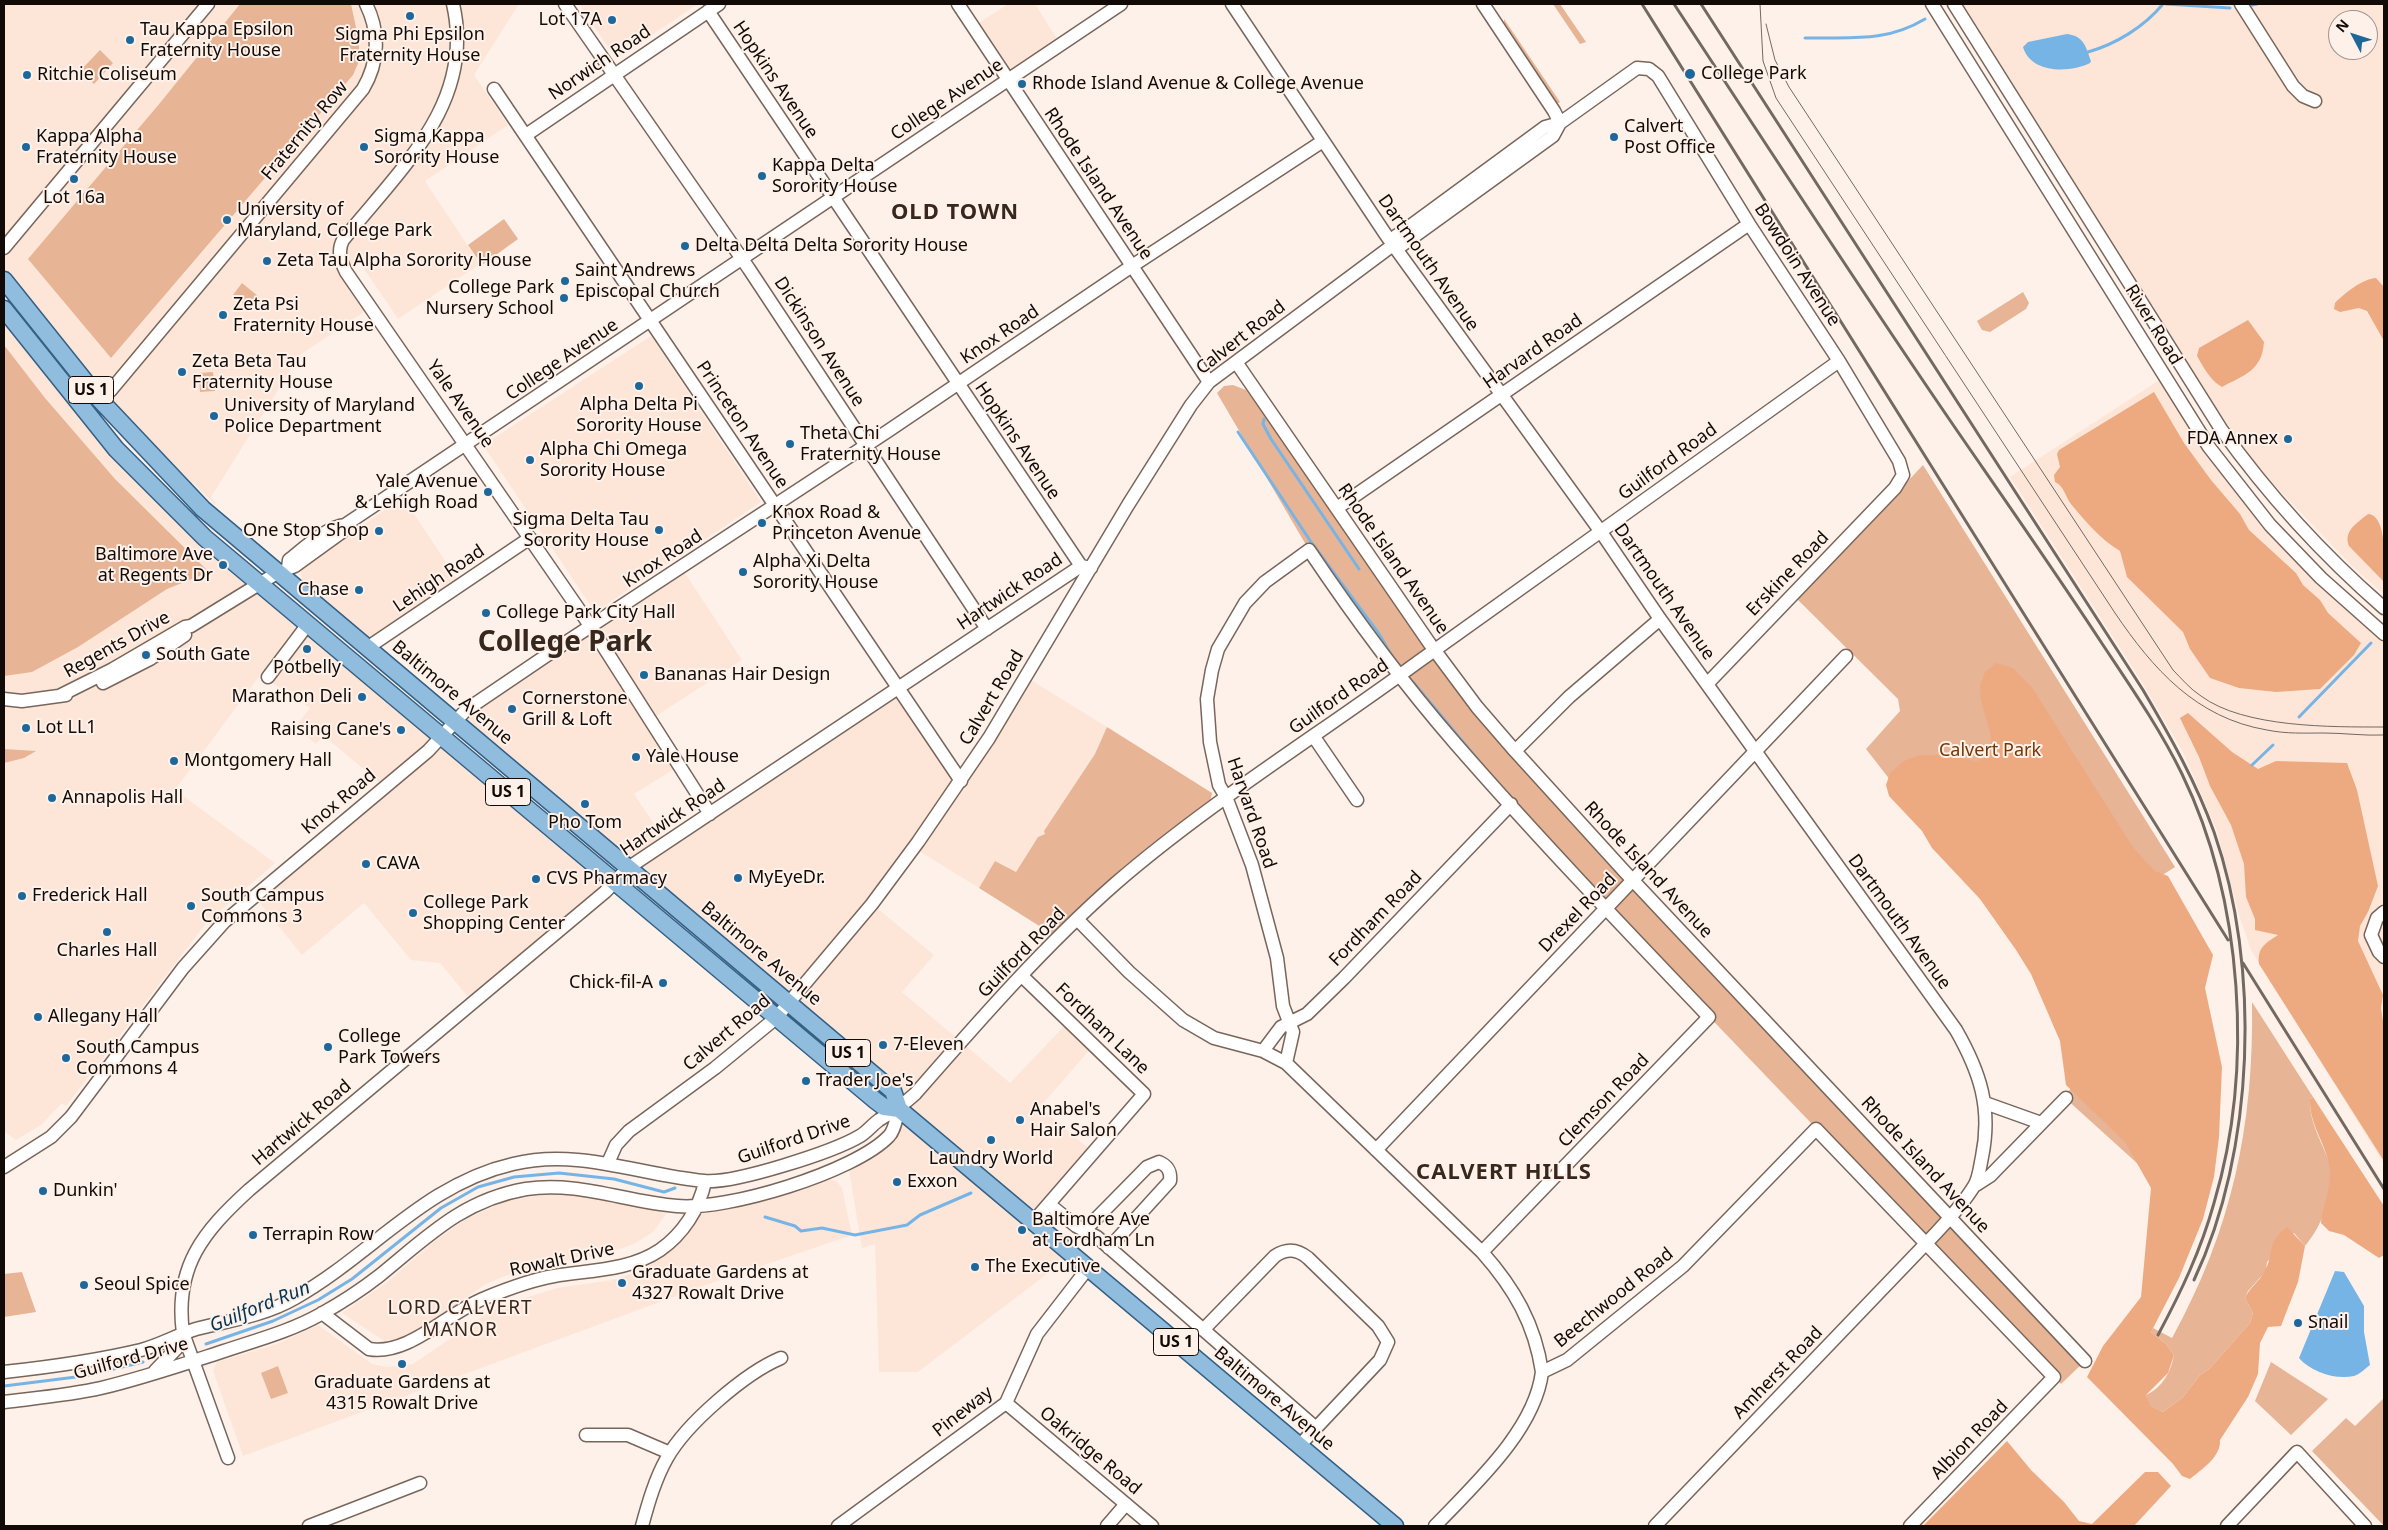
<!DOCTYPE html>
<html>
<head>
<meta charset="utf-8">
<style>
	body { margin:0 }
	#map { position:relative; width:2388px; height:1530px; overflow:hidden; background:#fef1e9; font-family:"Noto Sans",sans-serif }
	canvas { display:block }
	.frame { position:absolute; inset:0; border:5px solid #110a06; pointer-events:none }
	.north { position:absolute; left:2328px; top:10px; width:50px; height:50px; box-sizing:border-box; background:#fef1e9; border:1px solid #9f958e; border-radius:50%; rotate:310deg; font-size:14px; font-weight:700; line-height:20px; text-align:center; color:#110a06 }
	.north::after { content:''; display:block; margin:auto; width:18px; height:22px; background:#1d679a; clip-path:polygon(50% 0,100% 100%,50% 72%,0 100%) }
</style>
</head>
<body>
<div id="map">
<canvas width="2388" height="1530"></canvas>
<div class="frame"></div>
<div class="north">N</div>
</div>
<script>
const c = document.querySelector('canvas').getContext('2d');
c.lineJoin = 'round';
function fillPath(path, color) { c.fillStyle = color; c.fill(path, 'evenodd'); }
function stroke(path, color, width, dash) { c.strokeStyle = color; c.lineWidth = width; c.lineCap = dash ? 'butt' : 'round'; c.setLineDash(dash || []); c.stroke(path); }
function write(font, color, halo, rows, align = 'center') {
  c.font = font + ' "Noto Sans",sans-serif'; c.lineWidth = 4; c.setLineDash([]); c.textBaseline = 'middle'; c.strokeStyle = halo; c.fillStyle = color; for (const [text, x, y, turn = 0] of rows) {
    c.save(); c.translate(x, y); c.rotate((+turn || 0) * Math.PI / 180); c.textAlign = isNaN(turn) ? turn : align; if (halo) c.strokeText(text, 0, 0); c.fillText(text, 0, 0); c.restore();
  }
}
fillPath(new Path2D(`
	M4,4h515l-45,71 34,50 -83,56 55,83 -82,55 -40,-59 -12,19 21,31 -67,45 -89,142 7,10 -25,-24 -3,2 -60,-63 -101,-118 -25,-35z
	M579,4h119l-82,55z
	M1008,4h27l26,41 -54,34 -33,-53z
	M1963,4h421v590l-31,-27 -94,-98 -46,-66zM2338,20h30v30h-30z
	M4,317l161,175 116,102 16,31 -122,165 100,73 -68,59 -141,184 -4,-3 -21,22 -25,15 -12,-9z
	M651,336l110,166 -166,110 -112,-167z
	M2161,379l44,69 179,191v525l-133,-214 -12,-35 -22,-84 -34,-79 -43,-73 -130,-202z
	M403,497l54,82 -92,61 -62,-52 -2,-16 2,-5z
	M681,567l61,93 -92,60 29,46 -45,28 33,49 231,-155 63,93 -89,123 62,51 -32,37 108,91 57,-60 26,23 -53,61 54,46 -60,69 34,36 -150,114h-39l-4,-128 -13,4 -14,-84 41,-28 9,-35 -444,-380z
	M308,624l307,259 -142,120 -33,-40 -29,-3 -47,-57 -62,52 -48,-59 131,-109 -61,-51 -8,8 -21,-17 15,-19 -45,-30z
	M1031,680l76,47 -10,23 12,18 -61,65 -10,4 -22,35 -21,-11 -16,27 -60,-37 65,-94z
	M829,1179l7,2 6,7 10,47 -149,51 -460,170 -30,-85 4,-9 60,-18 41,-19 54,39 15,3 26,-3 76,-52 23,-10 45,-14 62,-9 29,-13 13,-8 37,-51z
	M553,1193l119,13 -19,26 -19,12 -28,10 -63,10 -41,13 -18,8 -71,50 -29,6 -42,-28 44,-30 51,-44 31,-21 38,-17z`), '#fde6d8');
fillPath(new Path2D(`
	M240,4h111l7,33 2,22 -7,16 -242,283 -83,-99 132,-156z
	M1553,4h7l26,38 -6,2z
	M1504,19l56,83 -3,2 -2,-2 -51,-77z
	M100,50l13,13 -19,21 -14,-13z
	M504,219l14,20 -36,26 -14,-20z
	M242,283l17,14 -9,12 -17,-14z
	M2023,292l6,11 -3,6 -36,23 -8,-2 -5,-9z
	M4,345l41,53 70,81 94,93 -42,17 -89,58 -46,25 -28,4z
	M213,372l2,19 -15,1 -1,-19z
	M1233,385l13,5 88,121 121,173 630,677 -24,23 -455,-475 -120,-132 -177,-227 -92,-157 7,-7z
	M1923,465l252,402 -73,47 48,261 -86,-78 22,-27 -50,-103 -170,-218 34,-38 -2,-12 -101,-100z
	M1107,727l105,66 -2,10 -84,62 -74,69 -73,-46 16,-27 21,11 22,-35 7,-3 -1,-3 51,-77z
	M4,749l32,2 -12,7 -20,5z
	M2252,1002l61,95 -3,2c-1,24 12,42 19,63 8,28 -7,64 -24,84l-11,-13 -27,29 -1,9 -18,20 -3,7 8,15 -3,10 -41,46 -9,6 -18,23 -19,14 -14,-6 -3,-11c16,-7 25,-23 28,-40l-8,-11 -15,-12 2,-4 19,10c60,-109 82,-212 80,-336z
	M22,1272l14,40 -32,5v-43z
	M2271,1362l57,37 -37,36 -36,-34z
	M278,1366l10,27 -17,6 -10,-26z
	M2384,1398v128l-72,-75 34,-33 9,8z`), '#e7b495');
fillPath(new Path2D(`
	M2376,278l8,9v54l-17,-30 -8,-3 -19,4 -6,-3 1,-6c10,-10 27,-24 41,-25z
	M2248,320l16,22c-2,29 -20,33 -42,45 -12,-7 -18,-19 -25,-31l2,-8z
	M2154,392l30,51 27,37 29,34 9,16 47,43 7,12 17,15 8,13 33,30 -7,12 -34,34 -44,3 -37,-4 -29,-10 -20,-29 -7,-17 -56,-55 -7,-26c-20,-12 -34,-29 -49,-47 -6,-8 -7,-18 -16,-22l-1,-7 6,-8 -3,-13 2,-4z
	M2368,514c20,1 16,51 16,68l-35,-36c-6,-15 8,-23 19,-32z
	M1996,663l17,5 18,18 103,163 21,22 13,5 45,79 -8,33 17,79 -3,70 -5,40 -11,42 -24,59 -28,54 15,12 8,11 -6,18 -22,22 4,11 13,6 19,-14 18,-23 9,-6 41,-46 3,-10 -8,-15c4,-10 14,-16 19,-26 11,-17 1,-29 23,-45l18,19 -7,36 -17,44 -13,1 -8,16 -2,31 -10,23 -28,43c1,17 -18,29 -30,39l-8,-3 -9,-12 -86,-87 16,-31 38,-49 10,-109 -26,-46 -59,-57 -6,-44 -29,-67 -15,-24 -36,-51 -48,-51 -10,-17 -33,-35 -3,-11 4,-12 14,-12 16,-6h22l35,6 9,-4 4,-8 1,-13 -10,-36 -1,-14 5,-14z
	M2188,713l44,39 26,17 18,-8 71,2 10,27 21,96 -10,26 -8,14 -2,15 25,54 -2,13 3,20v133l-125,-197c-2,-17 7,-21 19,-29l-23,-5v-11l-9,-22 -2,-33 -13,-39 -21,-39 -11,-29 -19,-39z
	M2313,1097l71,109v49l-5,3 -35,-23 -15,-4 -8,-8c2,-20 12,-37 8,-58 -4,-23 -20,-41 -19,-66z
	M2007,1441l24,29 33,32 15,19 13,3 53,-52h13l13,14 -37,40h-211z`), '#edaa81');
fillPath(new Path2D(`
	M2067,34c17,2 19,13 24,27l-1,2c-20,10 -59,11 -67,-16l5,-5z
	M2335,1271l9,1 20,34v26l6,33c-4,3 -11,10 -16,11 -19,4 -43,-4 -55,-18z`), '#77b4e6');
stroke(new Path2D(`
	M2166,4l64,4
	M2252,5l5,-1
	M1805,38c45,-1 80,5 120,-19
	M2088,52c28,-8 56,-25 75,-48
	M1264,419l-1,5 8,15 88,130
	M1238,432l73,110 68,92 16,27
	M1413,682l70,84
	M2299,717l72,-74
	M2252,765l21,-20
	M765,1217l30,9 6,5 21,-3 33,7 52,-10 13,-10 51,-22
	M206,1344l67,-23 45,-21 34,-21 89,-71 37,-21 36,-10 45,-4 55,6 50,13 11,-4
	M4,1386l80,-10 59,-14`), '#77b4e6', 3);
const minor = new Path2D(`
	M453,4c23,99 -54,166 -110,236 -6,11 -2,22 3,32l245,355 119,187
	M565,4l184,265 238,360
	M958,4l251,378
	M1232,4l154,231 215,297 59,87 296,411c24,42 36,78 26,127 -2,9 -3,22 -8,29 -10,17 -25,33 -38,47l-281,293
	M1483,4l71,107 6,12
	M1932,4l277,443 61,78 51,53 63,56
	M1954,4l267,425c48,67 101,125 163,179
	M2241,4l52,82 10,10 12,5
	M708,11l373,555
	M494,89l467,692
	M526,135l193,-131
	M1393,245l8,1 152,-110 7,-13
	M4,248l204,-244
	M1236,362l194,282 47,63 38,44 110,121 460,489
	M100,400l11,-10 252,-301c16,-27 17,-57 3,-85
	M1337,508l412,-284
	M288,568l1,-8c14,-11 39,-34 56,-35l776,-521
	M367,648l163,-110
	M268,677l40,-53
	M103,683l47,-24 35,-24
	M59,696l54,-27 72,-42 6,-1 86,-53 18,-7 47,-34
	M4,699l18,2 44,-6
	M1314,737l43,63
	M1515,751l54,-54 91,-78
	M2384,912l-7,6 -6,17 8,17 5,5
	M1078,920l51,52 54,48 31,18 49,13 23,12 196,189c32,36 53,72 60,120
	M1022,976l122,118 -111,128
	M1263,1051l18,-24 26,-13 37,-36 167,-174
	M1286,1063l7,-31 -10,-26 -6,-48 -25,-93 -26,-68 -7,-12 -9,-43 -3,-43 5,-29 6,-21 27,-46 20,-21 44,-32c45,67 93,132 146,193 82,94 168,184 254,274l-227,235
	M1985,1103l56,20
	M1376,1150l470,-494
	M608,1163l8,-18 13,-14 86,-63 61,-50 96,-114 46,-62 71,-104 139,-233 63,-100 18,-23 184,-137 3,-9 6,-4 143,-105 15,-4 77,-55 12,1 9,7 91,148 90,137 60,100 4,14 -8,13 -188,196
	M4,1167l47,-30 20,-20 112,-149 41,-46 204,-171 38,-41 96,-65 326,-214 244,-165 191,-125
	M1976,1185l14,-9 76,-78
	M1050,1205l26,21 21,11 219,191
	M1085,1230l62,-63 12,-5c9,4 12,9 11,19l-61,67
	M322,1313l47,36c40,7 79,-37 116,-51 22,-9 45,-18 69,-22 35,-6 75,-5 106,-26 23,-16 39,-41 45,-68
	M1203,1330l72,-74c12,-8 22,-7 33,2l70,68 10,16 -8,18 -81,86
	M155,1371l21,-22 7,-16
	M4,1372c46,-5 91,-11 137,-22 19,-5 36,-15 55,-21 33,-8 70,-14 99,-31 76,-43 130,-114 218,-134 66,-16 126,11 191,17 30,3 129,-29 156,-45 7,-4 12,-11 19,-16 13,-8 24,-15 36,-26 63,-72 128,-147 201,-211 94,-81 201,-147 302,-221 140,-101 281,-200 421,-301
	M4,1402c32,-4 66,-7 97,-14 42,-10 83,-24 123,-37 33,-11 67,-20 97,-37 20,-11 40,-24 58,-38 47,-38 83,-76 147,-87 52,-8 100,13 151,17 49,5 178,-34 212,-70 6,-6 7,-18 10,-27
	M1006,1403l146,123
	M586,1435h42l42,18
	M228,1458l-45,-125c-9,-66 20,-101 66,-143l356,-298 23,-24 453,-302 10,2
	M309,1526l111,-43
	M642,1526c6,-22 13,-47 25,-68 19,-34 78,-85 114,-100
	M838,1526l168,-123 31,-69 51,-66
	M1107,1526l19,-22
	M1435,1526c39,-41 100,-96 107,-154l25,-12 116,-94 133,-137 238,248 -144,149
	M2227,1526l70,-74 68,74`);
const major = new Path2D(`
	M4,280l96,120 103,109 690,582 6,18
	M4,309l112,140 89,89 671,563 8,6 15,2 496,417`);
stroke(minor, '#79665b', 15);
stroke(major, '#336084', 19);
stroke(minor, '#fff', 12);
stroke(major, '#90bcde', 16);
stroke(new Path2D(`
	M1760,4l3,57 13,37 339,515c38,56 81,105 152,117 19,4 38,3 57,3 20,0 40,3 60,2
	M1766,24l9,36 14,27 384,583c9,9 17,19 28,26 43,32 131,31 183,31`), '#726963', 1);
stroke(new Path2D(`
	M1642,4l586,936
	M1674,4c94,143 187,287 284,428 49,71 98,141 145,213 28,42 57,84 79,129 61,126 72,295 32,429 -13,47 -33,89 -56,132
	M1701,4l442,686c27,46 53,92 71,142 47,135 41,319 -20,448
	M2243,963l141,226`), '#726963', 3);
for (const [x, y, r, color] of [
	[410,16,5,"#1d679a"],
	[612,20,5,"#1d679a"],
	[130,40,5,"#1d679a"],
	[1690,74,6,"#1d679a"],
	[27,75,5,"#1d679a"],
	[1022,84,5,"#1d679a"],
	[1614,137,5,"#1d679a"],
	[26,147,5,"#1d679a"],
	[364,147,5,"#1d679a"],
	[762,176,5,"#1d679a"],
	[74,179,5,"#1d679a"],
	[227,220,5,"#1d679a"],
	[685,246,5,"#1d679a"],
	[267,261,5,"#1d679a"],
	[565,281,5,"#1d679a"],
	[564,298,5,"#1d679a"],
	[223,315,5,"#1d679a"],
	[182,372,5,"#1d679a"],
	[639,386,5,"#1d679a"],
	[214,416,5,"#1d679a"],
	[2288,439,5,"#1d679a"],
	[790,444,5,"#1d679a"],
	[530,460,5,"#1d679a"],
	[488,492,5,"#1d679a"],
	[762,523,5,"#1d679a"],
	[659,530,5,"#1d679a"],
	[379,531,5,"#1d679a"],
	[223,565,5,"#1d679a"],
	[743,572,5,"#1d679a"],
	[359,590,5,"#1d679a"],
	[486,613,5,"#1d679a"],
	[307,649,5,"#1d679a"],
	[146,655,5,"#1d679a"],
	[644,675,5,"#1d679a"],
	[362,697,5,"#1d679a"],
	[512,709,5,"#1d679a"],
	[26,728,5,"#1d679a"],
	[401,730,5,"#1d679a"],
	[636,757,5,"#1d679a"],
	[174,761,5,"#1d679a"],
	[52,798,5,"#1d679a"],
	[585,804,5,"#1d679a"],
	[366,864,5,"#1d679a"],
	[738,878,5,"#1d679a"],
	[536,879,5,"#1d679a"],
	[22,896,5,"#1d679a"],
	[191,906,5,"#1d679a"],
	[413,913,5,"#1d679a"],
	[107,932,5,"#1d679a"],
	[663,983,5,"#1d679a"],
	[38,1017,5,"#1d679a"],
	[883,1045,5,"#1d679a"],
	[328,1047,5,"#1d679a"],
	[66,1058,5,"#1d679a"],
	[806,1081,5,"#1d679a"],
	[1020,1120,5,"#1d679a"],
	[991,1140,5,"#1d679a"],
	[897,1182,5,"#1d679a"],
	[43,1191,5,"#1d679a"],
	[1022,1230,5,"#1d679a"],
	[253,1235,5,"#1d679a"],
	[975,1267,5,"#1d679a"],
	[622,1283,5,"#1d679a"],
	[84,1285,5,"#1d679a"],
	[2298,1323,5,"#1d679a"],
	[402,1364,5,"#1d679a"]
]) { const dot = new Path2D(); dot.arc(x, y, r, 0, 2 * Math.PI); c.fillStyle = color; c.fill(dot); stroke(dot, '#fef1e9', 2); }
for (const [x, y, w] of [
	[91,390,45],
	[508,792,45],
	[848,1053,45],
	[1176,1342,45]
]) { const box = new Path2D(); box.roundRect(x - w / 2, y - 13.5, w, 27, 4); c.fillStyle = '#fef1e9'; c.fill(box); stroke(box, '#110a06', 1); }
write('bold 16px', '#110a06', null, [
	["US 1",91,390],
	["US 1",508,792],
	["US 1",848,1053],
	["US 1",1176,1342]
]);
write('18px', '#110a06', '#fef1e9', [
	["Lot 17A",602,20,"right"],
	["Tau Kappa Epsilon",140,30],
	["Fraternity House",140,51],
	["Sigma Phi Epsilon",410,35,"center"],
	["Fraternity House",410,56,"center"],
	["College Park",1701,74],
	["Ritchie Coliseum",37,75],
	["Rhode Island Avenue & College Avenue",1032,84],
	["Calvert",1624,127],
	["Post Office",1624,148],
	["Kappa Alpha",36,137],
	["Fraternity House",36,158],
	["Sigma Kappa",374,137],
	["Sorority House",374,158],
	["Kappa Delta",772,166],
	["Sorority House",772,187],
	["Lot 16a",74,198,"center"],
	["University of",237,210],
	["Maryland, College Park",237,231],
	["Delta Delta Delta Sorority House",695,246],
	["Zeta Tau Alpha Sorority House",277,261],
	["Saint Andrews",575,271],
	["Episcopal Church",575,292],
	["College Park",554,288,"right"],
	["Nursery School",554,309,"right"],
	["Zeta Psi",233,305],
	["Fraternity House",233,326],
	["Zeta Beta Tau",192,362],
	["Fraternity House",192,383],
	["Alpha Delta Pi",639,405,"center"],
	["Sorority House",639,426,"center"],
	["University of Maryland",224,406],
	["Police Department",224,427],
	["Theta Chi",800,434],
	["Fraternity House",800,455],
	["FDA Annex",2278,439,"right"],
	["Alpha Chi Omega",540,450],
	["Sorority House",540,471],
	["Yale Avenue",478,482,"right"],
	["& Lehigh Road",478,503,"right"],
	["Knox Road &",772,513],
	["Princeton Avenue",772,534],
	["Sigma Delta Tau",649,520,"right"],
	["Sorority House",649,541,"right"],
	["One Stop Shop",369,531,"right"],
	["Baltimore Ave",213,555,"right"],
	["at Regents Dr",213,576,"right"],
	["Alpha Xi Delta",753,562],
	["Sorority House",753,583],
	["Chase",349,590,"right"],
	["College Park City Hall",496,613],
	["South Gate",156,655],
	["Potbelly",307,668,"center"],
	["Bananas Hair Design",654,675],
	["Marathon Deli",352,697,"right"],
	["Cornerstone",522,699],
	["Grill & Loft",522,720],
	["Lot LL1",36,728],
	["Raising Cane's",391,730,"right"],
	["Yale House",646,757],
	["Montgomery Hall",184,761],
	["Annapolis Hall",62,798],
	["Pho Tom",585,823,"center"],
	["CAVA",376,864],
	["MyEyeDr.",748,878],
	["CVS Pharmacy",546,879],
	["Frederick Hall",32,896],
	["South Campus",201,896],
	["Commons 3",201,917],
	["College Park",423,903],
	["Shopping Center",423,924],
	["Charles Hall",107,951,"center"],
	["Chick-fil-A",653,983,"right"],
	["Allegany Hall",48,1017],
	["College",338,1037],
	["Park Towers",338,1058],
	["7-Eleven",893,1045],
	["South Campus",76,1048],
	["Commons 4",76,1069],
	["Trader Joe's",816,1081],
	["Anabel's",1030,1110],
	["Hair Salon",1030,1131],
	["Laundry World",991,1159,"center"],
	["Exxon",907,1182],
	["Dunkin'",53,1191],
	["Baltimore Ave",1032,1220],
	["at Fordham Ln",1032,1241],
	["Terrapin Row",263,1235],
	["The Executive",985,1267],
	["Graduate Gardens at",632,1273],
	["4327 Rowalt Drive",632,1294],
	["Seoul Spice",94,1285],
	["Snail",2308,1323],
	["Graduate Gardens at",402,1383,"center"],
	["4315 Rowalt Drive",402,1404,"center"]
], 'left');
write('18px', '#110a06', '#fef1e9', [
	["Norwich Road",600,63,-34],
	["Hopkins Avenue",775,80,56],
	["College Avenue",947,100,-34],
	["Fraternity Row",305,131,-50],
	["Rhode Island Avenue",1098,184,56],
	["Dartmouth Avenue",1428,263,55],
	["Bowdoin Avenue",1797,265,57],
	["River Road",2153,325,58],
	["Knox Road",1000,335,-34],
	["Calvert Road",1241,338,-38],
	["Dickinson Avenue",819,342,57],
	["Harvard Road",1533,352,-35],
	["College Avenue",562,360,-34],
	["Yale Avenue",460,404,55],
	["Princeton Avenue",742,425,56],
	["Hopkins Avenue",1017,441,56],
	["Guilford Road",1668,462,-36],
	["Knox Road",663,559,-33],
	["Rhode Island Avenue",1393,559,55],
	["Erskine Road",1788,574,-46],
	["Lehigh Road",439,579,-34],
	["Hartwick Road",1010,592,-34],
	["Dartmouth Avenue",1664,592,55],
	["Regents Drive",117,645,-29],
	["Baltimore Avenue",452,693,40],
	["Guilford Road",1339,697,-35],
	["Calvert Road",992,698,-59],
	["Knox Road",339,802,-40],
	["Harvard Road",1251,813,71],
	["Hartwick Road",673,818,-34],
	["Rhode Island Avenue",1648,870,47],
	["Drexel Road",1578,913,-46],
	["Fordham Road",1376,919,-46],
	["Dartmouth Avenue",1899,922,54],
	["Guilford Road",1022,953,-46],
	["Baltimore Avenue",761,954,40],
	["Fordham Lane",1102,1029,44],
	["Calvert Road",727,1033,-40],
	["Clemson Road",1604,1101,-46],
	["Hartwick Road",302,1123,-40],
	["Guilford Drive",794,1140,-19],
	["Rhode Island Avenue",1925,1165,47],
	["Rowalt Drive",562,1260,-12],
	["Beechwood Road",1614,1298,-39],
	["Guilford Drive",131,1359,-15],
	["Amherst Road",1778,1373,-46],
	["Baltimore Avenue",1274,1399,40],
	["Pineway",963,1412,-38],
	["Albion Road",1970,1440,-46],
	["Oakridge Road",1090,1451,40]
]);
write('18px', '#733705', '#fef1e9', [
	["Calvert Park",1990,751]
]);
write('italic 19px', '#023454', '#fef1e9', [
	["Guilford Run",260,1307,-22]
]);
c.letterSpacing = '1px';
write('19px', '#37271d', '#fef1e9', [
	["LORD CALVERT",460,1309],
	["MANOR",460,1331]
]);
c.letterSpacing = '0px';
c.letterSpacing = '1px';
write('bold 22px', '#37271d', '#fef1e9', [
	["OLD TOWN",955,213],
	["CALVERT HILLS",1504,1173]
]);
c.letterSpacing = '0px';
write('bold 28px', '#37271d', '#fef1e9', [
	["College Park",565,643]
]);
</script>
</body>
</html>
